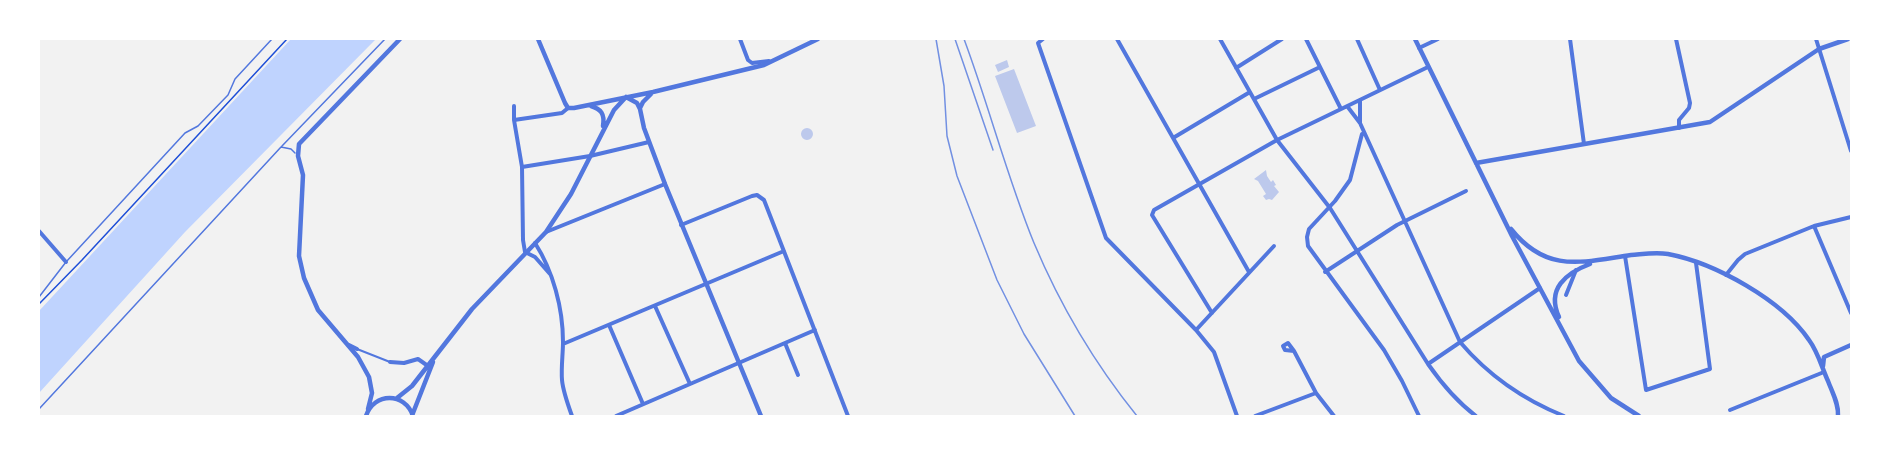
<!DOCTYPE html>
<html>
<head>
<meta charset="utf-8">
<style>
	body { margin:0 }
	#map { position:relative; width:1890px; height:455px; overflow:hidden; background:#f2f2f2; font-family:Lato,sans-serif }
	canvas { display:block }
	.frame { position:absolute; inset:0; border:40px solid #fff; pointer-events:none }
</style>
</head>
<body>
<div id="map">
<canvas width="1890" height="455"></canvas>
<div class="frame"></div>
</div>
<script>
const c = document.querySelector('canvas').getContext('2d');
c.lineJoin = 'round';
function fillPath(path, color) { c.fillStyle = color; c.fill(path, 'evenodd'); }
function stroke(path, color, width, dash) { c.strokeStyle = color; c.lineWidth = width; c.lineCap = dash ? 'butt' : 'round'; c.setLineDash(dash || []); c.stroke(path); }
fillPath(new Path2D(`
	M291,39h85l-191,193 -146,161v-82z`), '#bfd3fe');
fillPath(new Path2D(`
	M1007,60l2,7 -11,5 -3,-7z
	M1014,69l22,57 -19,7 -22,-57z
	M801 134a6 6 0 1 1 12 0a6 6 0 1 1-12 0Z
	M1266,170l1,6 4,6 2,-2 3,5 -2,1 5,6 -7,8 -3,-1 -3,1 -3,-4 3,-2 -8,-13 -4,-2z`), '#bdc9ec');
stroke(new Path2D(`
	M39,304l43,-44 205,-221`), '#1d4ed8', 1.5);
stroke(new Path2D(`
	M282,146l103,-107
	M39,297l27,-35 119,-129 13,-7 30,-31 7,-16 37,-40
	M39,409l242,-262 10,2 4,4`), '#5277de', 1.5);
stroke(new Path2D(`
	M357,349l33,13`), '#5277de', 2);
stroke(new Path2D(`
	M740,39l8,21 4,3 17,-2
	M1043,39l-5,4 68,195 90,92 18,22 23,64
	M1117,39l132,233
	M1220,39l57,101 53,68 98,156c14,20 28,37 48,52
	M1306,39l35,70
	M1357,39l23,51
	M1570,39l14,105
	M1676,39l14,64 -1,5 -10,12v8
	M1816,39l35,112
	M1419,48l19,-9
	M1236,68l46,-29
	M1254,99l66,-32
	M1360,100v23
	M514,106v14l8,47 1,73 2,12 10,5 15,17
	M1347,106l13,17 100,219c28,33 64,58 104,74
	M514,120l48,-7 6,-5
	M1362,134l-12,46 -15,21 -26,28 -2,8 1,9 76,104 18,31 17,35
	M1173,138l77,-46
	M522,167l68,-11 59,-14
	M681,225l71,-29 5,-1 7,5 84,216
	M1814,226l37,87
	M39,231l27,31
	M546,232l119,-48
	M535,243c18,28 28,65 28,99 0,12 -2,25 -1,38 1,11 6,25 10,36
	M1625,256l21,134 64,-21 -14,-106
	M1325,272l72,-47 69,-34
	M1726,275l12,-15 7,-6 69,-28 37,-9
	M1566,295l10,-25
	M655,306l35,78
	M1212,313l-60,-98 2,-5 123,-70 151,-73
	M609,325l34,79
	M1196,330l78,-84
	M785,343l13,32
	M563,344l221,-93
	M349,345l8,4
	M1294,351l-9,-1 -2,-4 5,-3 6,8 22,42 18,23
	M390,362l14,1 14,-4 10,7
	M1428,364l112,-76
	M1730,410l94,-38
	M616,416l199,-86
	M1255,416l61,-23`), '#5277de', 4);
stroke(new Path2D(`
	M538,39l27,64 3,5h6l79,-16 111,-27 54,-26
	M1415,39l97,197 67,125 32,37 28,18
	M626,97l11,6 3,6 4,19 21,56 96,232
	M591,106c10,3 14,8 12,20
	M640,108l3,-6 8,-8
	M1476,163l234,-41 109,-73 29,-10
	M1511,229c36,45 71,33 120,26 13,-1 24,-3 37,-1 47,9 114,46 141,86 9,12 13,28 19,41 4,11 11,23 10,35
	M1559,317c-13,-28 7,-44 31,-53
	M1823,366l1,-9 27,-12
	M397,398l15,-12 60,-77 74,-77 25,-38 43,-84 12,-13
	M368,409l4,-16 -3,-16 -11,-20 -40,-47 -14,-32 -5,-22 4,-81 -5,-19 1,-12 101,-105
	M413,413l20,-51
	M366,416c8,-24 39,-24 47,0`), '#5277de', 4.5);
stroke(new Path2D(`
	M936,39l8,47 3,50 10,40 40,104 27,54 51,82
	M955,39l38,111
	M964,39c25,67 43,138 70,204 26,62 61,121 103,173`), '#7290e2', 1.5);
</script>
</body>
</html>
